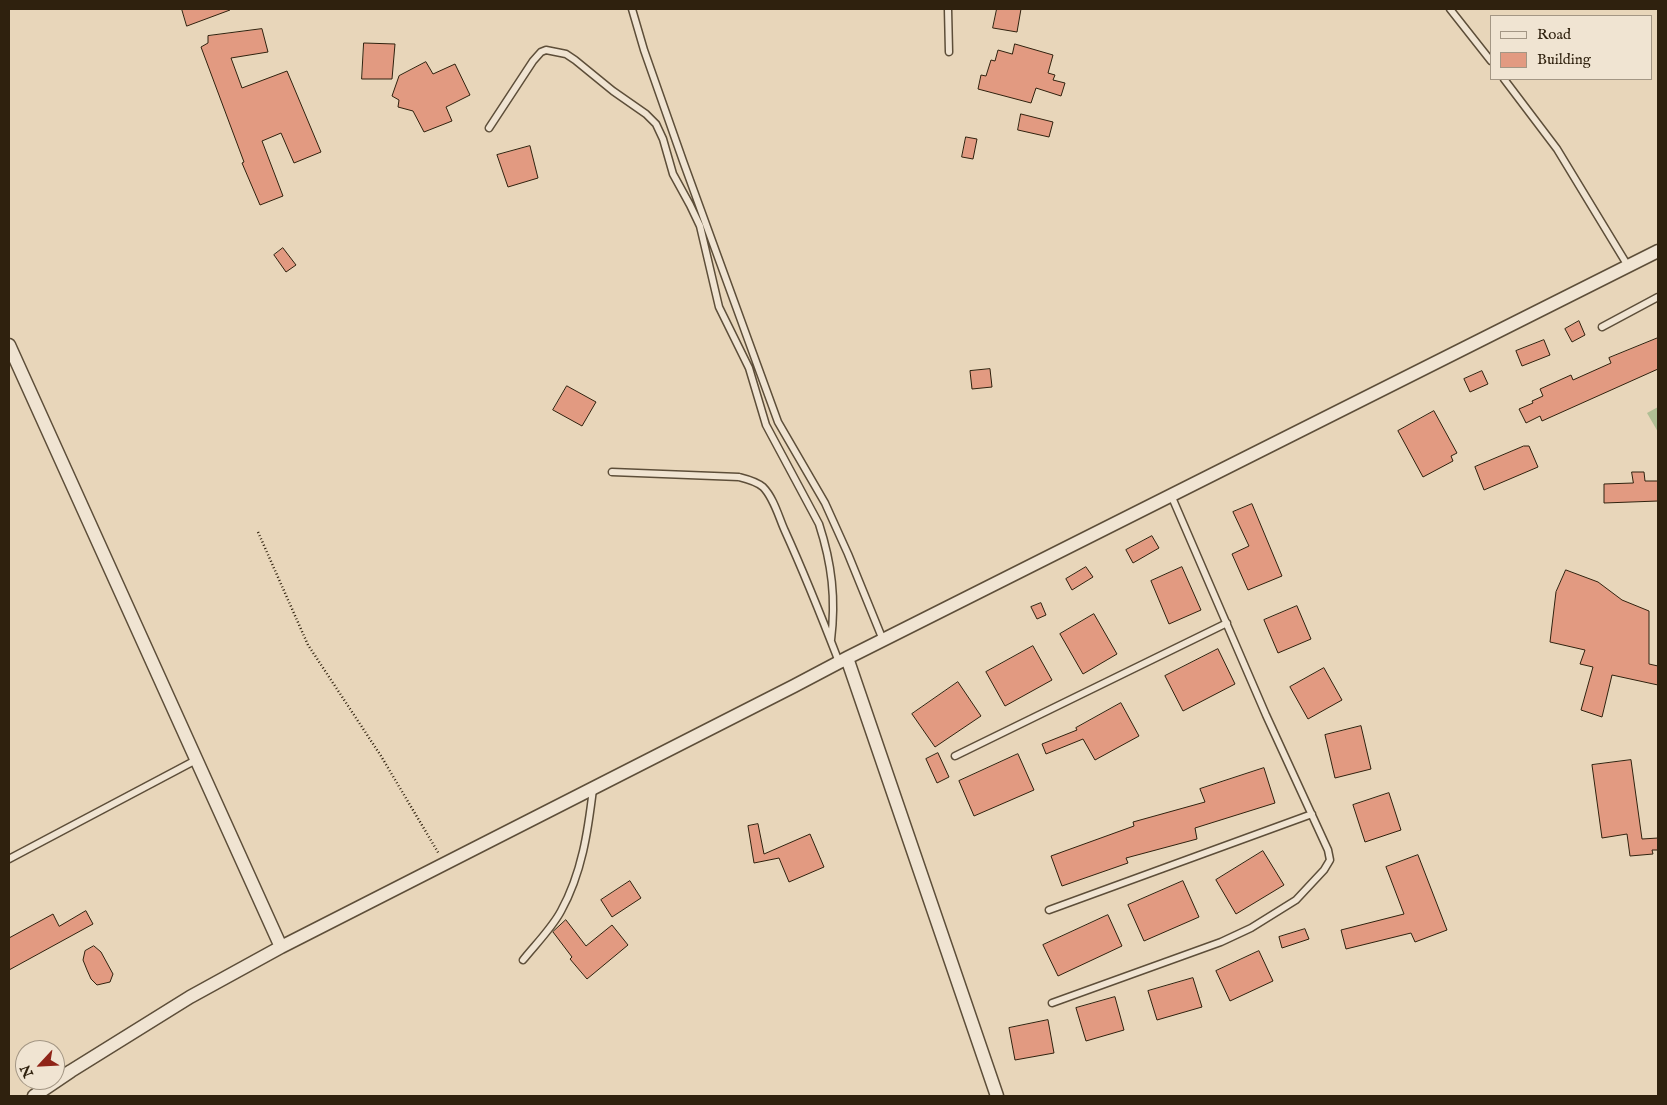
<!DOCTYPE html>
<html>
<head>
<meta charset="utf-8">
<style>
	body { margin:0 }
	#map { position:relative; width:1667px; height:1105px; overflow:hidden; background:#e8d6ba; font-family:"IM FELL English",serif }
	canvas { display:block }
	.frame { position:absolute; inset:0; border:10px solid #2f210e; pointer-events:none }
	.legend { position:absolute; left:1490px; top:15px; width:162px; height:65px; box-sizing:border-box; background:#f0e4d2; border:1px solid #a39684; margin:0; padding:6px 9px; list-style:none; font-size:15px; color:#2f210e }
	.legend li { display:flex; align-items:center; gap:10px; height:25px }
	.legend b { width:25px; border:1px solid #a39684 }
	.north { position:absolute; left:15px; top:1040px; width:50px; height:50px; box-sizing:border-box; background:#f0e4d2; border:1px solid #a39684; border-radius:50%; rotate:245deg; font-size:14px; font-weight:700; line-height:20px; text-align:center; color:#2f210e }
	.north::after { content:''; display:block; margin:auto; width:18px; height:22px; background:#8f2418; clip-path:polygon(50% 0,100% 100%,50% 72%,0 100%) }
</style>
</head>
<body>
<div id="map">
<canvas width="1667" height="1105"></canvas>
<div class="frame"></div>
<ul class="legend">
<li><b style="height:6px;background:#f0e4d2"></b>Road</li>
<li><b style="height:14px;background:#e29a81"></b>Building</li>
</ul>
<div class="north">N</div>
</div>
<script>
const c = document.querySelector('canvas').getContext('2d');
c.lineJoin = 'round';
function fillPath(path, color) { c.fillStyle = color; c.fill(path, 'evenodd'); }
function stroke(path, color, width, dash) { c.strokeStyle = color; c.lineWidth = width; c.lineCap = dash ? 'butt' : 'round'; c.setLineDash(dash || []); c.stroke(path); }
fillPath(new Path2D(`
	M1658,407v25l-11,-19z`), '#b0bf95');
const building = new Path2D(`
	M182,9h48v1l-43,16z
	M997,9h24l-4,23 -24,-4z
	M262,29l6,23 -37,6 11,30 45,-17 34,81 -27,11 -13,-30 -19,8 21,55 -23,9 -18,-42 2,-1 -43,-115 7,-4v-7z
	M364,43l31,1 -3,35h-30z
	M1015,44l38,11 -5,18 7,2 -2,5 12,3 -4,13 -25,-8 -5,15 -53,-14 3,-14 5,1 5,-16 4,1 3,-11 14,4z
	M426,62l7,12 22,-10 15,31 -24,12 6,14 -28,11 -11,-21 -15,-4 1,-7 -7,-4 7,-20z
	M1021,114l32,8 -4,15 -31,-7z
	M966,137l11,2 -4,20 -11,-2z
	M530,146l8,32 -30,9 -11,-32z
	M283,248l13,17 -10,7 -12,-17z
	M1579,321l6,14 -13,7 -7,-13z
	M1658,338v31l-116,52 -2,-5 -14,7 -7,-14 14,-6 -1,-2 11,-5 -3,-7 31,-14 2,5 38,-17 -2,-5z
	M1544,340l6,15 -28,11 -6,-15z
	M990,369l2,18 -20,2 -2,-18z
	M1482,371l6,13 -18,8 -6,-13z
	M567,386l29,16 -14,24 -29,-16z
	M1434,411l23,42 -6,3 2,5 -30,16 -25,-46z
	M1524,446h5l9,21 -54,23 -9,-23z
	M1632,472h12l1,9h13v20l-54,2v-19l29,-1z
	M1252,504l30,72 -34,14 -16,-36 17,-8 -16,-34z
	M1152,536l7,12 -26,15 -7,-13z
	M1086,567l7,10 -21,13 -6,-11z
	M1182,567l19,43 -32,14 -18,-43z
	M1566,570l32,12 24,18 27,11v53l9,2v19l-46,-10 -10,42 -21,-7 12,-43 -13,-3 5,-14 -35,-8 6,-50z
	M1041,603l5,12 -9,4 -6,-12z
	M1297,606l14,33 -33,14 -14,-33z
	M1094,614l23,40 -34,20 -23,-40z
	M1033,646l19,34 -47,26 -19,-34z
	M1218,649l17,35 -52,27 -18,-35z
	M1324,668l18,32 -34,19 -18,-32z
	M958,682l23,34 -46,31 -23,-33z
	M1121,703l18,33 -44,24 -12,-21 -37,15 -4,-10 35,-14 -1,-2z
	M1361,726l10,43 -36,9 -10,-43z
	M938,753l11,24 -12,6 -11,-24z
	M1018,754l16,36 -60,26 -15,-35z
	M1631,760l11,79 16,-1v12h-6l1,4 -23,2 -3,-22 -25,4 -10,-73z
	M1264,768l11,35 -80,25 2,11 -71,19 2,5 -66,23 -11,-30 83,-30 -1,-4 72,-20 -5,-13z
	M1389,793l12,37 -36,12 -12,-37z
	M758,824l6,30 46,-20 14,33 -35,15 -10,-24 -25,5 -6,-37z
	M1263,851l21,34 -48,29 -20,-34z
	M1418,855l29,75 -32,12 -4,-9 -65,16 -5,-19 63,-16 -18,-47z
	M630,881l11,17 -29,19 -11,-17z
	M1183,881l16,36 -55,24 -16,-36z
	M86,911l7,13 -84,46v-32l44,-24 6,12z
	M1108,915l14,31 -64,30 -15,-31z
	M566,920l20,26 26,-21 16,20 -41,34 -17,-20 2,-2 -19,-25z
	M1305,929l4,10 -27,9 -3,-11z
	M94,946l7,6 12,22 -3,8 -13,3 -6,-6 -4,-9 -4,-10 2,-9z
	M1259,951l14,30 -43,20 -14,-30z
	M1193,978l9,29 -45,13 -9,-29z
	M1115,997l9,33 -38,11 -10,-33z
	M1048,1020l6,33 -39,7 -6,-32z`);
fillPath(building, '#e29a81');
stroke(building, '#2f210e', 1);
const lane = new Path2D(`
	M632,9l12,41 39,111 95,261 47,81 23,51 35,86
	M948,9l1,43
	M1450,9l41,52
	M1504,79l53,70 71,117
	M489,128l44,-67 8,-9 5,-2 20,4 9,6 38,31 33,23 10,10 7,15 10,35 17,31 10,21 19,81 30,61 17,57 53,99c13,40 17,75 12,116
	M1602,327l56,-30
	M612,472l127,5c8,2 17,4 24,10 11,11 16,31 22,44 20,44 37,87 54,131
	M955,756l272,-133
	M9,859l187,-99
	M1049,910l263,-96
	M523,960c12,-15 29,-32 38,-49 21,-38 27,-80 32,-122
	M1052,1003l169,-61 30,-14 45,-28 28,-30 6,-10 -2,-10 -62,-135 -95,-220`);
const street = new Path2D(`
	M9,345l272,602
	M847,658l150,438
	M34,1096l37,-25 119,-74 91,-50 513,-261 53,-28 811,-407`);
stroke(lane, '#5d4e39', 9);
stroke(street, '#5d4e39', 15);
stroke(new Path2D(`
	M258,532l50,113 73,111 58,98`), '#2f210e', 2.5, [1, 2.5]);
stroke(lane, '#f0e4d2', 6);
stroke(street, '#f0e4d2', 12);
</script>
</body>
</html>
